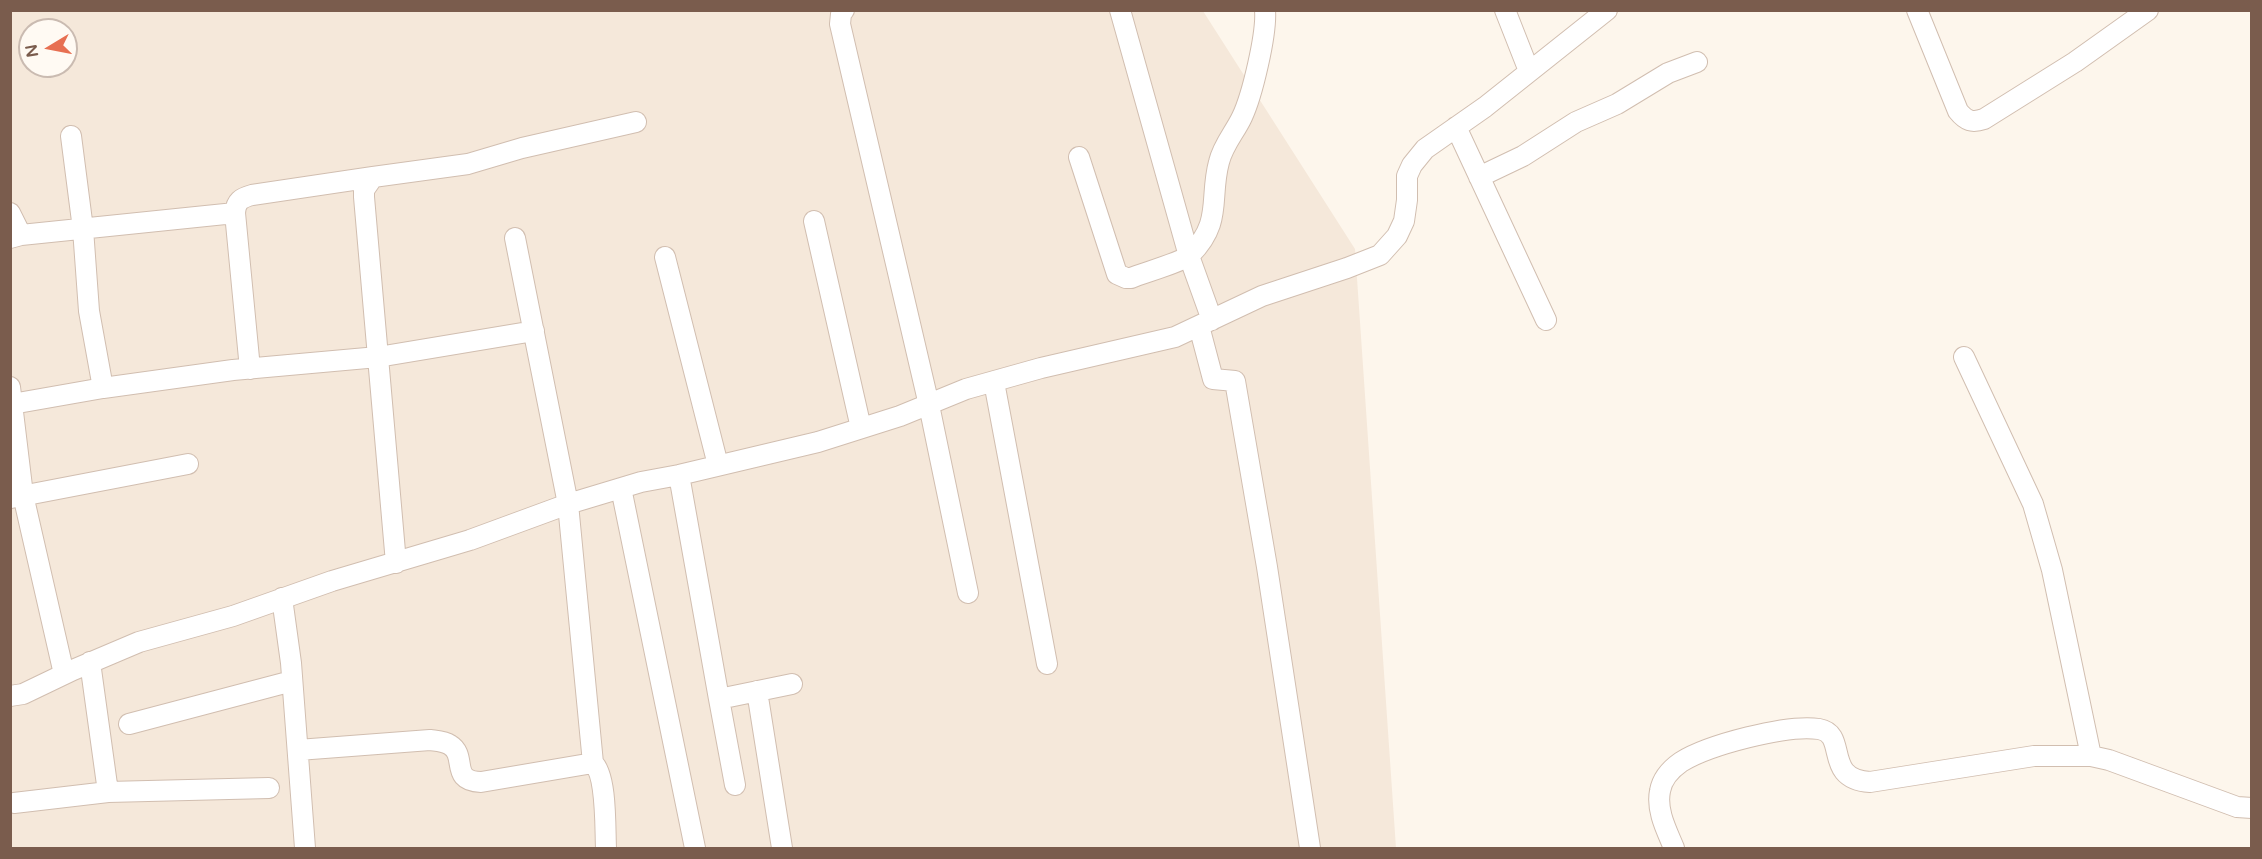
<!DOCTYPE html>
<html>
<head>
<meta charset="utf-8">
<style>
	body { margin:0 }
	#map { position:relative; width:2262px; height:859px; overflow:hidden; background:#fdf6ec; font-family:"Varela Round",sans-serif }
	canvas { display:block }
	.frame { position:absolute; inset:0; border:12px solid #7a5c4d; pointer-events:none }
	.north { position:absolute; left:18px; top:18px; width:60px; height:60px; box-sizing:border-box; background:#fffaf3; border:2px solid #cabbb1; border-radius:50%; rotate:260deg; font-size:16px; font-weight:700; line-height:24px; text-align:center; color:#7a5c4d }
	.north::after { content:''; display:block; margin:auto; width:21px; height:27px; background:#e76f51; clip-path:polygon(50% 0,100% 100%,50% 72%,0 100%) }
</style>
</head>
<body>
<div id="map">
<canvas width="2262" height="859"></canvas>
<div class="frame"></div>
<div class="north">N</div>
</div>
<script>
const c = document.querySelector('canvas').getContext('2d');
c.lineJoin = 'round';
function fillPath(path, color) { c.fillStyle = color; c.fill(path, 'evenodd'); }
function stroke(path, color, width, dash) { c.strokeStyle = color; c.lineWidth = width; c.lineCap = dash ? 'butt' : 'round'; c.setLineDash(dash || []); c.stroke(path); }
fillPath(new Path2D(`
	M10,11h1193l152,238 41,599h-1385zM30,30h36v36h-36z`), '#f5e8da');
const minor = new Path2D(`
	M844,10l-3,4 -1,10 89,381 39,188
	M1120,10l69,246 23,64
	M1505,10l24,61
	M1917,10l41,101c8,10 14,12 26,8l91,-57 73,-52
	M1456,127l90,193
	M71,136l12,93 6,82 14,77
	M1079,157l38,117 9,4h5c12,-5 51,-16 59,-23 33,-33 19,-56 29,-93 4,-17 16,-30 23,-45 10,-21 25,-83 23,-107
	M1479,177l44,-21 53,-34 41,-18 51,-31 29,-11
	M10,213l11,22
	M814,221l47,207
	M10,238l11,-3 214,-22
	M515,238l53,266 25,259
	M665,257l53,208
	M1199,326l14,53 22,2 32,186 43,281
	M1964,357l69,147 19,66 39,186
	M250,369l-15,-156c1,-12 6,-15 17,-18l121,-18
	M994,382l53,282
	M10,387l13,108 41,179
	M12,404l91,-16 130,-18 145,-13 156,-26
	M679,475l40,224 73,-15
	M621,488l74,360
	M11,498l177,-34
	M396,563l-32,-366v-7l9,-13 95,-13 54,-16 114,-26
	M282,598l9,65 14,185
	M90,662l18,130
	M757,691l25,157
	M10,696l13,-2 50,-24 66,-28 94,-26 99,-35 138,-41 98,-36 73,-22 38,-7 139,-33 82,-26 66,-27 75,-21 134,-31 87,-41 85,-28 33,-13 17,-19 7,-15 3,-21v-24l5,-11 13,-16 60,-42 122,-97
	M719,699l16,86
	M129,724l163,-43
	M298,750l132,-10c7,1 14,1 20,5 18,11 -1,36 31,37l112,-19c14,12 12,66 13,85
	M14,803l94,-11 161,-4
	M1674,848c-7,-17 -18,-37 -14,-57 2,-12 11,-22 21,-29 27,-17 106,-38 138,-33 30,5 3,50 51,53l164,-26h57l18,4 128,47 15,1`);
stroke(minor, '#d1beb0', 22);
stroke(minor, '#fff', 20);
</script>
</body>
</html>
